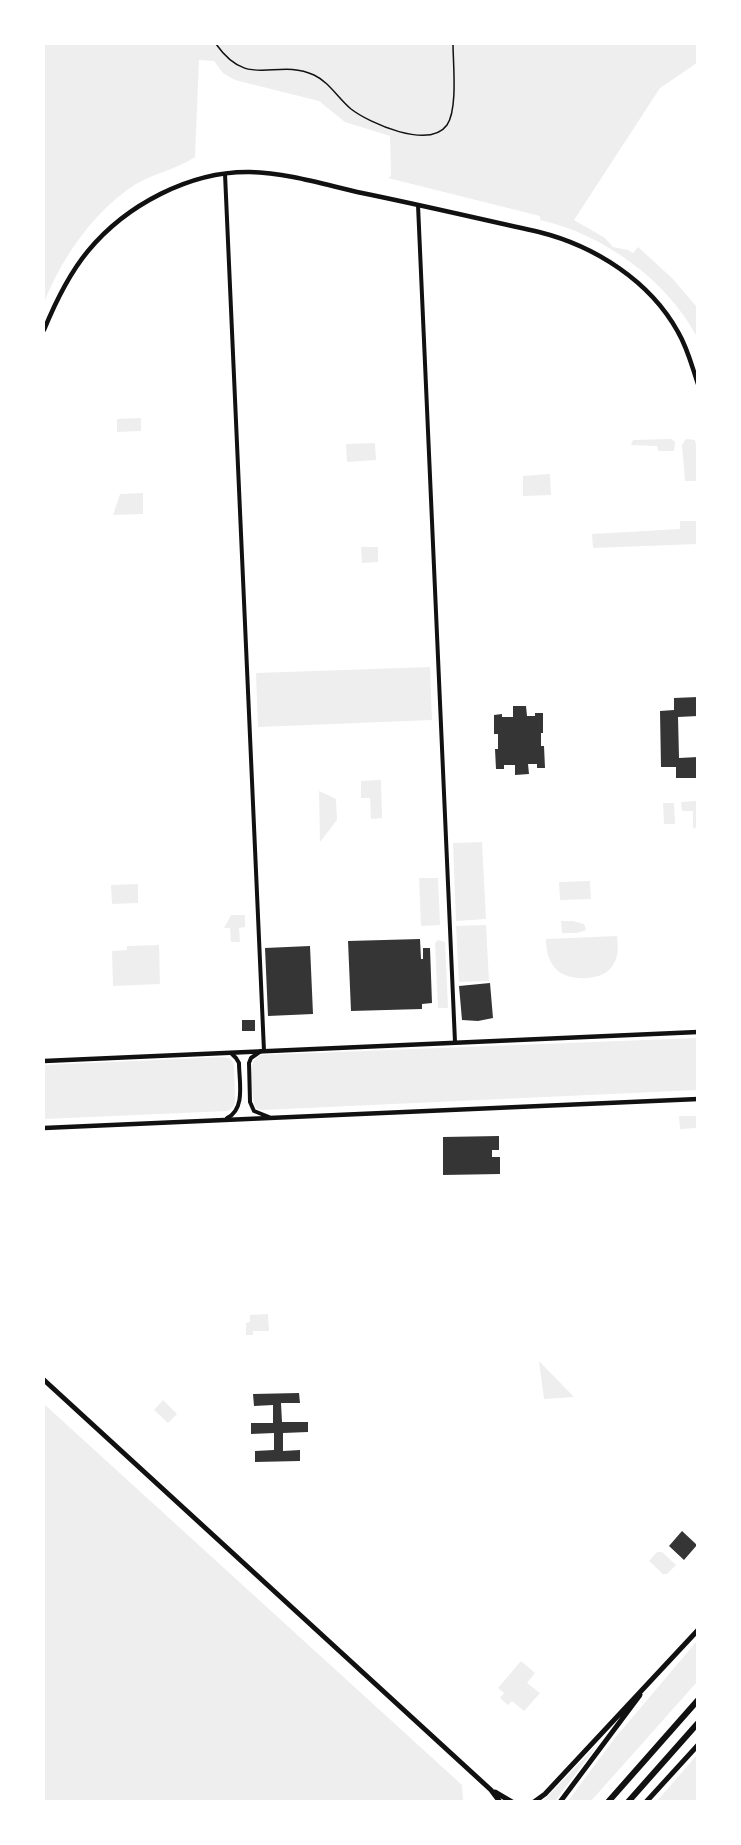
<!DOCTYPE html>
<html>
<head>
<meta charset="utf-8">
<style>
	body { margin:0 }
	#map { position:relative; width:741px; height:1845px; overflow:hidden; background:#fff; font-family:"Exo 2",sans-serif }
	canvas { display:block }
	.frame { position:absolute; inset:0; border:45px solid #fff; pointer-events:none }
</style>
</head>
<body>
<div id="map">
<canvas width="741" height="1845"></canvas>
<div class="frame"></div>
</div>
<script>
const c = document.querySelector('canvas').getContext('2d');
c.lineJoin = 'round';
function fillPath(path, color) { c.fillStyle = color; c.fill(path, 'evenodd'); }
function stroke(path, color, width, dash) { c.strokeStyle = color; c.lineWidth = width; c.lineCap = dash ? 'butt' : 'round'; c.setLineDash(dash || []); c.stroke(path); }
fillPath(new Path2D(`
	M44,44h653v19l-37,25 -86,132 31,18 8,9 15,3 5,3 5,-6 35,32 23,27 1,31c-30,-57 -94,-103 -157,-117v-4l-152,-38 3,-2 -1,-40 -45,-14 -26,-21 -84,-21 -12,-7 -9,-12 -15,-1 -4,97c-18,12 -40,16 -59,27 -42,27 -74,73 -92,119z
	M141,418v13l-24,1v-13z
	M671,439l4,3 -1,9h-16l-1,-5 -26,-1 2,-5z
	M686,439l9,1 2,9v32h-12l-3,-36z
	M375,443l1,17 -29,2 -1,-18z
	M550,474l1,21 -28,1v-20z
	M143,493v21l-30,1 7,-21z
	M680,521h17v23l-104,4 -1,-14 88,-5z
	M361,547h17v15l-16,1z
	M430,667l2,53 -174,7 -2,-54z
	M381,780l1,38 -11,1 -1,-21h-9v-17z
	M319,791l17,8 1,21 -17,22z
	M697,801v26l-4,2v-18h-11l-1,-9z
	M663,803h11l1,21h-11z
	M482,842l4,77 -30,2 -3,-78z
	M419,878h19l2,47 -19,1z
	M590,881l1,18 -31,1 -1,-18z
	M138,884v19l-26,1 -1,-19z
	M231,915h14v12l-6,1 1,14h-9l-1,-14h-6z
	M561,921h12l11,3 2,6 -9,3h-15z
	M486,925l3,56 -30,1 -3,-56z
	M617,936c1,9 2,19 -3,27 -5,11 -16,14 -27,15 -27,2 -41,-12 -41,-39z
	M438,940l7,2 3,66h-10l-3,-65z
	M159,945l1,39 -47,2 -1,-35 15,-1v-4z
	M697,1038v52l-434,20 -6,-1 -3,-5c-1,-14 -9,-43 7,-49z
	M223,1057l8,2 3,6 1,37 -2,5 -5,4 -184,8v-54z
	M679,1116h18v12l-17,1z
	M268,1314l1,17h-16v4h-7v-12l4,-1v-7z
	M539,1361l35,36 -30,2z
	M163,1400l14,14 -9,9 -14,-13z
	M44,1404l418,381 1,16h-419z
	M657,1552h5l14,13 -9,9h-4l-14,-13z
	M697,1641v41l-106,119h-23l47,-63z
	M521,1661l14,12 -8,10 13,10 -16,18 -12,-10 -4,4 -8,-7 4,-5 -6,-5z
	M599,1743l-44,58h-13l2,-1z
	M697,1755v46h-40z`), '#eee');
fillPath(new Path2D(`
	M698,697v19l-20,1 1,41 19,-1v21h-22v-11h-15l-1,-56 14,-1v-12z
	M513,706h13l1,10h8v-3h8v20h-2v13h3l1,22h-8v-4h-9l1,10 -14,1v-10h-11v4h-8l-1,-20h3v-15h-4v-19l8,-1v3h11z
	M420,939l1,20h2v-11h7l2,55 -10,1v5l-71,2 -3,-70z
	M310,946l3,68 -45,2 -3,-68z
	M490,983l3,35 -15,3 -16,-1 -3,-34z
	M242,1020h13v11h-13z
	M499,1136v14h-7v7h8v17l-57,1v-38z
	M299,1393l1,10h-19l1,19h26v10l-25,1v18l17,-1v11l-45,1v-11l19,-1v-17l-23,1v-11h22v-18l-19,1 -1,-12z
	M682,1531l15,14 -13,15 -15,-14z`), '#353535');
stroke(new Path2D(`
	M216,44c33,47 59,13 98,31 15,7 24,23 37,34 18,14 78,41 96,16 11,-16 6,-62 6,-81`), '#111', 1.5);
stroke(new Path2D(`
	M225,174l39,877
	M418,205l37,837
	M261,1051l-10,7 -2,5 1,39 4,9 15,6
	M227,1118c19,-9 12,-37 12,-55l-3,-5 -5,-5`), '#111', 4);
stroke(new Path2D(`
	M44,330c11,-27 25,-56 44,-79 38,-46 102,-80 162,-79 38,1 76,13 112,21 59,12 118,26 177,39 56,14 111,49 139,100 10,17 14,35 20,52
	M44,1061l654,-29
	M44,1128l654,-29`), '#111', 4.5);
stroke(new Path2D(`
	M44,1380l447,410 9,12
	M495,1792l17,10
	M534,1802l11,-8 153,-164
	M560,1802l80,-107
	M646,1802l52,-57`), '#111', 5);
stroke(new Path2D(`
	M608,1802l90,-102
	M628,1802l70,-79`), '#111', 6);
</script>
</body>
</html>
